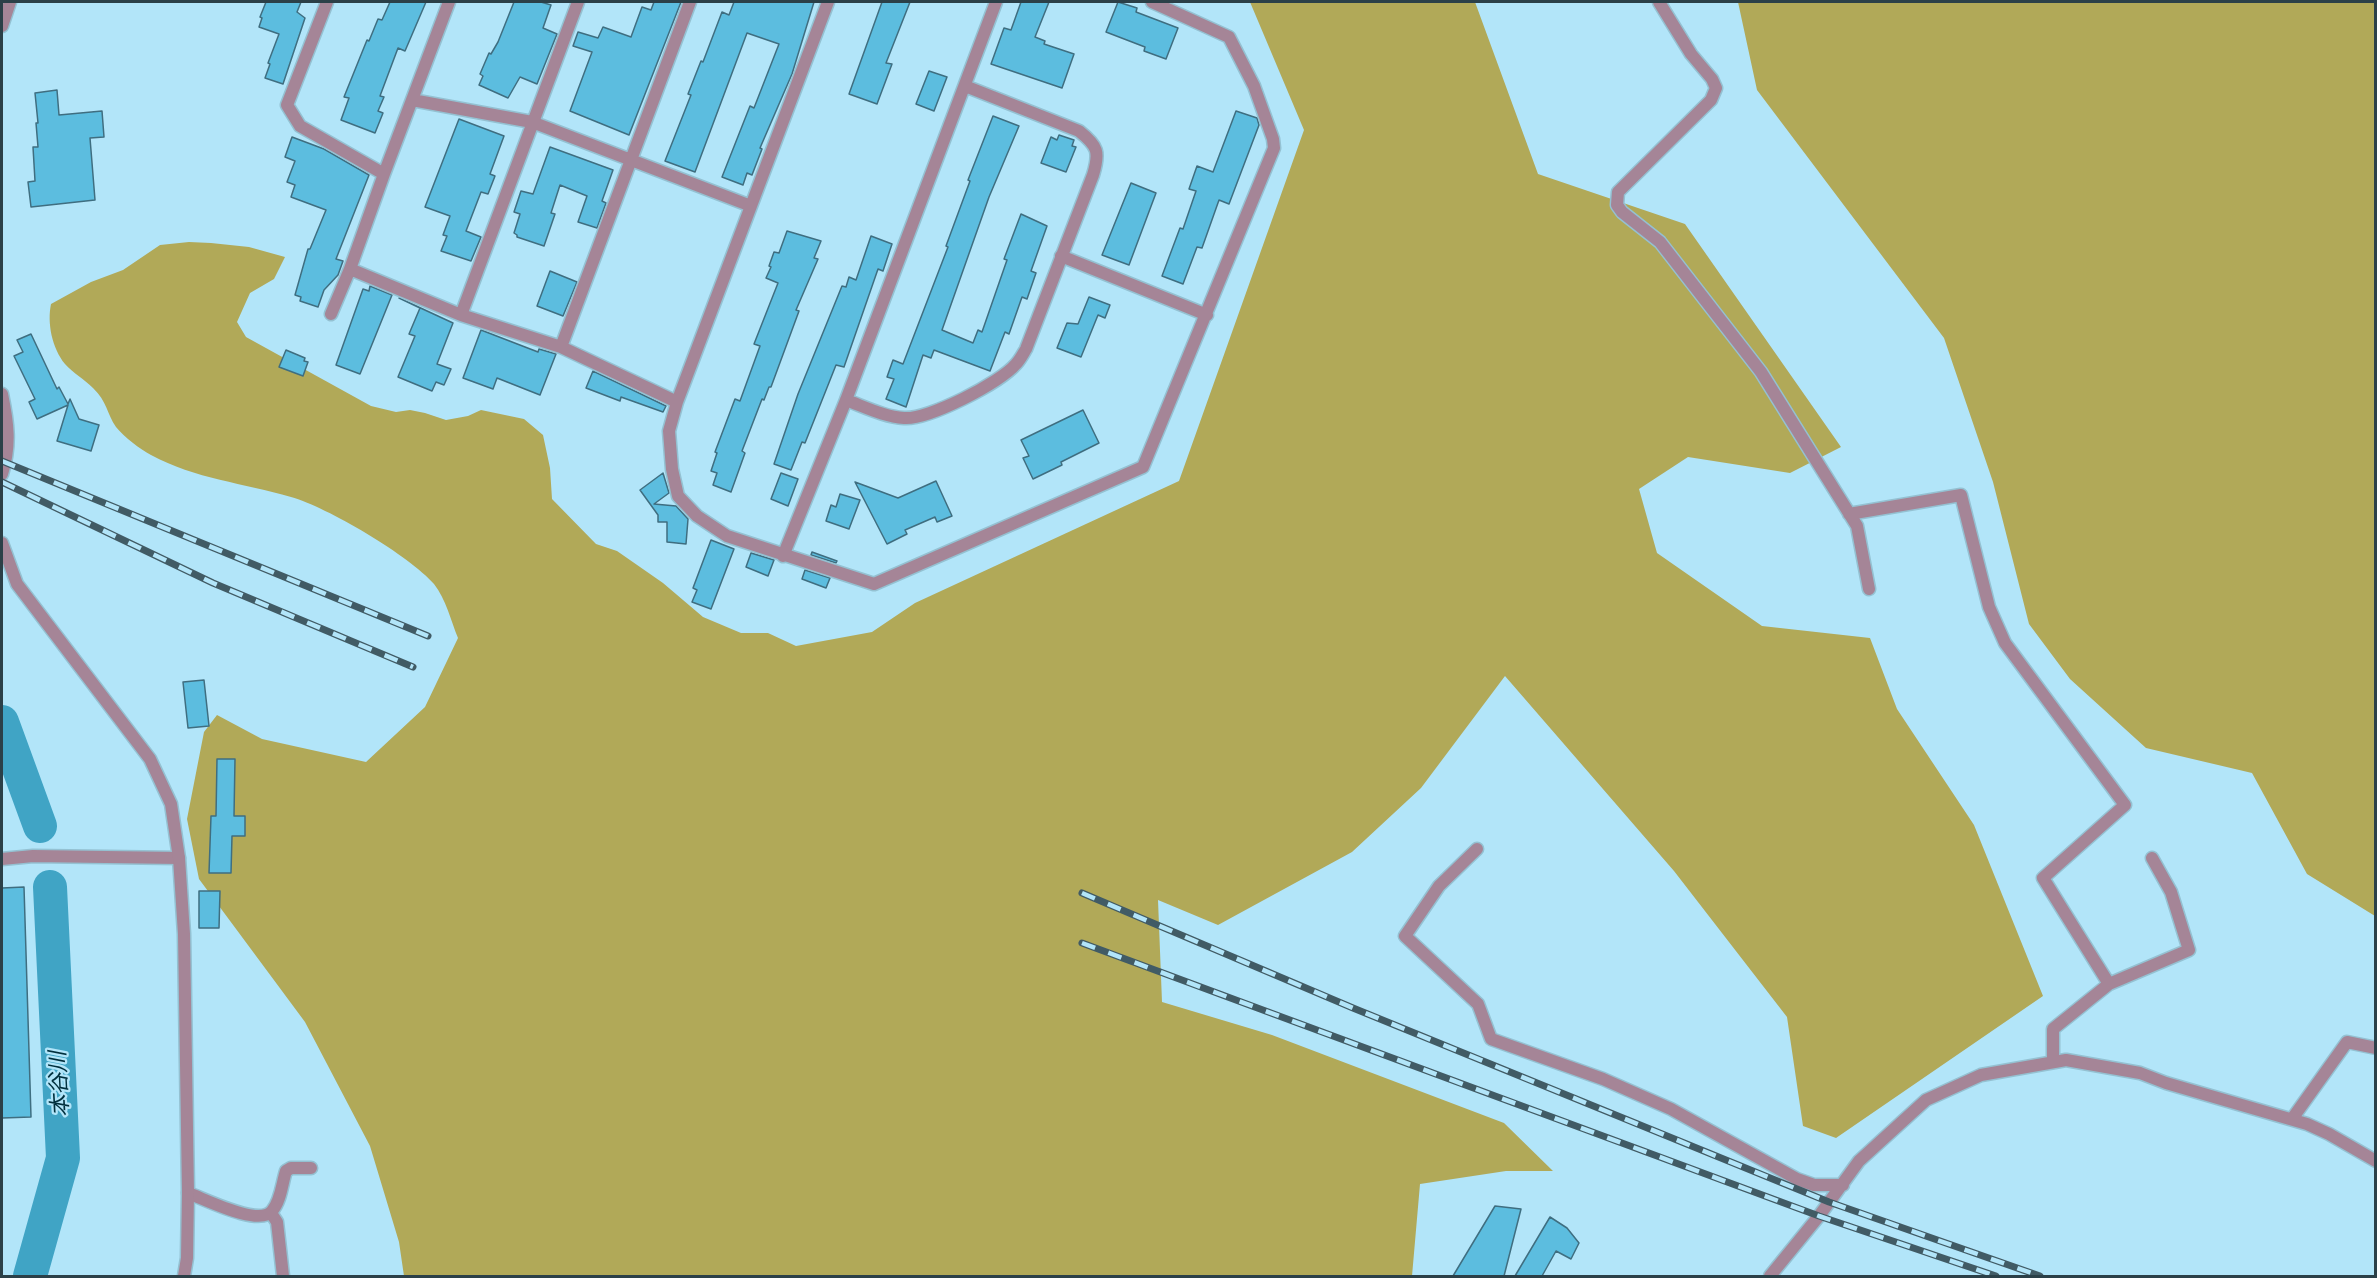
<!DOCTYPE html>
<html>
<head>
<meta charset="utf-8">
<style>
	body { margin:0 }
	#map { position:relative; width:2377px; height:1278px; overflow:hidden; background:#b2e5f9; font-family:Ubuntu,sans-serif }
	canvas { display:block }
	.frame { position:absolute; inset:0; border:3px solid #2b4048; pointer-events:none }
</style>
</head>
<body>
<div id="map">
<canvas width="2377" height="1278"></canvas>
<div class="frame"></div>
</div>
<script>
const c = document.querySelector('canvas').getContext('2d');
c.lineJoin = 'round';
function fillPath(path, color) { c.fillStyle = color; c.fill(path, 'evenodd'); }
function stroke(path, color, width, dash) { c.strokeStyle = color; c.lineWidth = width; c.lineCap = dash ? 'butt' : 'round'; c.setLineDash(dash || []); c.stroke(path); }
function write(font, color, halo, rows, align = 'center') {
  c.font = font + ' Ubuntu,"Noto Sans JP",sans-serif'; c.lineWidth = 4.5; c.setLineDash([]); c.textBaseline = 'middle'; c.strokeStyle = halo; c.fillStyle = color; for (const [text, x, y, turn = 0] of rows) {
    c.save(); c.translate(x, y); c.rotate((+turn || 0) * Math.PI / 180); c.textAlign = isNaN(turn) ? turn : align; if (halo) c.strokeText(text, 0, 0); c.fillText(text, 0, 0); c.restore();
  }
}
fillPath(new Path2D(`
	M1250,2h225l63,172 147,50 156,223 -51,26 -102,-16 -49,32 18,64 105,73 108,12 27,71 77,116 69,171 -207,142 -33,-12 -16,-109 -113,-146 -169,-195 -84,112 -69,64 -134,73 -60,-25 4,102 110,33 232,88 49,48h-47l-86,13 -8,92h-1008l-5,-34 -29,-96 -65,-124 -106,-143 -12,-60 17,-87 13,-17 45,24 104,23 59,-55 33,-69c-7,-17 -12,-39 -24,-54 -24,-28 -107,-77 -143,-87 -47,-14 -96,-18 -140,-42 -11,-6 -27,-18 -35,-28 -9,-13 -9,-26 -23,-39 -9,-9 -20,-15 -28,-24 -13,-16 -18,-41 -14,-60l40,-22 32,-12 37,-25 29,-3 22,1 38,4 36,10 -11,22 -24,14 -13,29 9,15 125,69 25,6 14,-2 15,3 21,7 22,-4 13,-6 43,9 19,16 7,33 2,31 44,45 21,7 46,32 40,34 38,16h27l28,13 76,-14 43,-29 264,-122 125,-351z
	M1738,2h637v914l-68,-42 -55,-101 -106,-25 -76,-69 -41,-55 -36,-142 -49,-144 -187,-248z`), '#b1a958');
stroke(new Path2D(`
	M2,722l38,104
	M30,1276l33,-118 -13,-271`), '#40a4c5', 34);
const building = new Path2D(`
	M266,2h35l-4,10 8,6 -22,66 -18,-6 5,-14 -2,-1 11,-29 -20,-7 3,-9 -2,-1z
	M390,2h36l-21,49 -7,-3 -18,48 4,1 -6,14 5,2 -8,20 -34,-13 8,-22 -5,-1 23,-57 2,1 9,-22 4,1z
	M514,2h27l10,3 -8,23 14,6 -20,50 -17,-7 -12,21 -29,-13 4,-9 -3,-2 9,-21 2,1 7,-12z
	M654,2h27l-52,133 -59,-24 22,-59 -19,-6 5,-14 20,6 5,-11 28,10 11,-30 9,3z
	M734,2h80l-22,72 -32,74 2,1 -10,26 -5,-2 -4,12 -21,-8 28,-71 4,2 25,-64 -32,-11 -52,139 -30,-11 26,-66 -3,-1 13,-33 2,1 19,-50 7,3z
	M882,2h28l-24,61 6,1 -15,40 -28,-10z
	M1021,2h28l-14,35 10,4 -1,3 30,10 -12,34 -71,-24 13,-36 7,2z
	M1118,2l19,6 -1,4 42,16 -12,31 -22,-8 1,-4 -39,-15z
	M929,71l18,6 -13,34 -18,-7z
	M57,90l2,25 43,-4 2,26 -14,1 5,62 -64,7 -3,-25 7,-1 -2,-34h5l-2,-24h2l-3,-30z
	M1236,111l21,7 2,7 -30,79 -10,-4 -17,48 -5,-1 -14,37 -21,-8 18,-48 3,1 13,-38 -7,-2 8,-23 16,6z
	M993,116l26,10 -30,71 -47,133 31,13 5,-13 4,2 25,-72 -3,-1 17,-45 26,12 -16,45 5,2 -9,26 -5,-2 -13,37 -4,-2 -15,39 -56,-21 -3,8 -8,-3 -17,52 -20,-8 8,-20 -7,-2 6,-17 10,4 45,-117 -2,-1 24,-65 -2,-1z
	M459,119l45,17 -14,38 5,2 -7,18 -7,-2 -15,39 15,6 -10,24 -30,-10 6,-15 -4,-1 7,-19 -25,-9z
	M1059,135l15,5 -2,6 4,1 -10,25 -25,-9 10,-26 6,3z
	M292,137l32,12 45,26 -33,84 7,2 -5,14 -14,15 -6,17 -18,-6 1,-4 -6,-2 13,-46h2l16,-39 -35,-13 4,-12 -8,-3 8,-21 -10,-4z
	M550,147l63,23 -11,31 4,2 -9,25 -19,-6 9,-26 -27,-11 -9,28 4,1 -11,32 -27,-9v-2l-3,-2 6,-19 -6,-2 7,-21 12,3z
	M1131,183l25,10 -27,72 -27,-10z
	M787,231l34,10 -7,17 4,1 -22,51 3,1 -28,76h-2l-5,13 -2,-1 -20,52 3,2 -14,39 -18,-7 4,-12 -6,-2 6,-18 -2,-1 20,-53 5,2 20,-55 -6,-2 24,-61 -12,-5 5,-11 -2,-1 5,-14 5,1z
	M871,236l21,8 -9,27 -5,-2 -34,98 -8,-2 -31,78 -3,-1 -11,28 -17,-6 24,-70 44,-108 4,1 3,-10 7,3z
	M550,271l27,11 -14,34 -26,-10z
	M370,286l22,9 -32,79 -24,-9 27,-76 6,2z
	M1089,297l21,8 -5,13 -7,-3 -17,42 -24,-9 10,-25 11,1z
	M399,298l54,25 -16,41 14,5 -7,16 -8,-3 -4,9 -34,-14 17,-41 -6,-2 11,-26z
	M481,330l57,22 1,-3 17,5 -16,41 -43,-17 -4,11 -30,-11z
	M31,334l26,55 2,-2 9,17 2,-5 9,20 20,6 -8,26 -34,-10 11,-36 -31,14 -8,-17 6,-3 -21,-43 9,-4 -6,-12z
	M286,350l19,8 -1,3 4,1 -5,14 -24,-9z
	M593,371l73,35 -3,6 -42,-15 -1,4 -34,-13z
	M1083,410l16,33 -38,19 1,3 -29,14 -10,-21 6,-2 -8,-16z
	M663,473l6,20 -15,11 22,2 12,13 -2,25 -19,-2v-20h-9v-7l-18,-25z
	M781,473l17,6 -10,27 -17,-7z
	M936,481l16,35 -15,6 -2,-5 -30,13 2,4 -20,10 -32,-62 43,16z
	M840,494l20,6 -11,29 -23,-8 5,-16 5,2z
	M711,540l23,9 -23,60 -19,-7 5,-12 -4,-2z
	M812,552l25,9 -1,2 -25,-8z
	M751,553l23,7 -6,16 -22,-9z
	M805,570l25,8 -4,10 -24,-9z
	M204,680l5,46 -21,2 -5,-46z
	M217,759h18l-1,57h11v20h-13l-1,37h-22l2,-57h5z
	M24,887l7,230 -29,1v-230z
	M199,891h21l-1,37h-20z
	M1495,1206l26,3 -17,67h-51z
	M1550,1217l17,11 12,15 -8,16 -15,-8 -14,25h-27z`);
fillPath(building, '#5cbddf');
stroke(building, '#3f6e80', 1.5);
const minor = new Path2D(`
	M327,2l-40,103 13,21 84,48
	M449,2l-65,172 -34,95 111,46 100,32 116,55
	M828,2l-151,400 -8,29 3,38 6,27 19,20 30,20 147,48 269,-117 131,-319 -1,-9 -19,-53 -25,-49 -77,-35
	M1659,2l32,52 21,25 4,9 -5,12 -93,92 -1,13 5,7 38,30 101,130 96,154 12,63
	M2,26l8,-24
	M412,100l120,22 219,84
	M1061,256l146,59
	M331,314l19,-45
	M461,315l117,-313
	M561,347l129,-345
	M846,400c19,7 39,17 58,18 24,2 96,-35 112,-54 4,-4 7,-10 10,-15l67,-174c7,-23 5,-29 -14,-44l-114,-45
	M1849,514l112,-19 28,112 16,36 120,162 -82,73 66,106 -56,45v33
	M783,556l63,-156 150,-398
	M1477,849l-38,37 -34,50 73,68 13,35 112,40 68,30 126,70 17,6h29
	M2,859l31,-3 146,2
	M2109,984l80,-34 -18,-58 -19,-34
	M2292,1119l55,-77 29,6
	M188,1193c17,6 71,34 84,18 9,-10 10,-28 14,-40l5,-3h20
	M271,1213l6,9 6,54
	M1770,1276l49,-60 40,-55 67,-61 55,-25 85,-15 74,13 26,10 141,41 22,10 47,27`);
const tertiary = new Path2D(`
	M2,394c6,29 9,51 0,80
	M2,543l15,41 133,175 21,45 8,54 5,76 4,259 -1,65 -3,18`);
stroke(minor, '#94c1d2', 15);
stroke(tertiary, '#94c1d2', 15);
stroke(minor, '#a58597', 12);
stroke(tertiary, '#a58597', 12);
const rail = new Path2D(`
	M2,461l426,175
	M2,482l211,101 200,84
	M1082,893l271,115 476,194 211,74
	M1082,943l737,273 177,60`);
stroke(rail, '#415b65', 7);
stroke(rail, '#b2e5f9', 4.5, [14]);
write('italic 22px', '#002f3d', '#b2e5f9', [
	["本谷川",59,1084,-93]
]);
</script>
</body>
</html>
